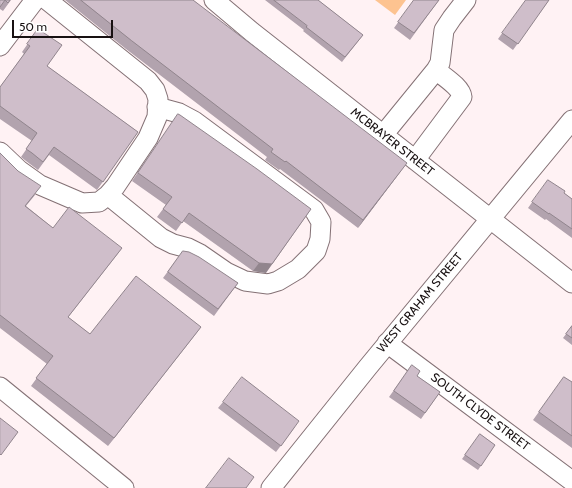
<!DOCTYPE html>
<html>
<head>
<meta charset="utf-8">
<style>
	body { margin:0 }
	#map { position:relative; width:572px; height:488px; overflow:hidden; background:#fff2f4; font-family:Cabin,sans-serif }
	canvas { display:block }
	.scale { position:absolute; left:12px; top:20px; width:101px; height:18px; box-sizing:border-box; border:2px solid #181112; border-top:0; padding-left:5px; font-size:12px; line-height:14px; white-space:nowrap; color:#181112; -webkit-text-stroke:3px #fff; paint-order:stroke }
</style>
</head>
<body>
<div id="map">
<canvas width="572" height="488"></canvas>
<div class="scale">50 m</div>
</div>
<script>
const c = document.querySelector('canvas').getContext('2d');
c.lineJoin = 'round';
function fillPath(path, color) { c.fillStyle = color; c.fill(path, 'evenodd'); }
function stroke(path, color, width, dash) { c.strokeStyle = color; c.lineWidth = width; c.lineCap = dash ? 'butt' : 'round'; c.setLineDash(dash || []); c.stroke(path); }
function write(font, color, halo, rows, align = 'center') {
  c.font = font + ' Cabin,sans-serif'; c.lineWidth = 4; c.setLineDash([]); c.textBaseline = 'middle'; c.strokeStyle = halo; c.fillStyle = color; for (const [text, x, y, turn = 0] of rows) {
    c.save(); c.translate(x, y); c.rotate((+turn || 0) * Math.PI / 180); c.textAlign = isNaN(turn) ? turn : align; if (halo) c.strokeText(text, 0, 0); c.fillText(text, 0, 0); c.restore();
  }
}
fillPath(new Path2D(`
	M375,0h31l-11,15z`), '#fdc390');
const minor = new Path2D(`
	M214,0l38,32 320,251
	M0,46l35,-46
	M436,70l4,-7 4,-33 8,-12 14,-18
	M383,135l53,-65c8,7 25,17 26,27l-47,63
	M0,152l19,18 21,15 42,18 17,-1 9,-7 7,-8 33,-49 9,-21 1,-18 -3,-9 -7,-9 -101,-81
	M108,195l53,43 12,6 15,4 12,6 26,18 19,9 23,3 10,-3 20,-12 18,-18 4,-12 1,-17 -7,-12 -120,-89 -15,-8 -22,-6
	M387,343l185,138
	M0,387l124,101
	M271,488l97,-121 204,-247`);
stroke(minor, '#847175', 21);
stroke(minor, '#fff', 19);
fillPath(new Path2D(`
	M0,0h11l-8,11 -3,-2z
	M65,0h128l208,171 -43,57 -78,-59 -1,1 -14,-10 2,-3 -141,-108z
	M265,0h53l45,35 -21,27 -39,-31 1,-1z
	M414,0h25l-29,40 -16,-12z
	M526,0h23l-36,50 -15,-11z
	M38,29l9,37 91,66 -41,58 -48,-35 -11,15 -12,-9 -5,-4 11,-16 -32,-22v-32l24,-33 -2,-2z
	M178,114l88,159 -13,-2 -70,-50 -7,10 -19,-14 9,-12 -34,-24z
	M0,153l35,42 -9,11 27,22 69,20 -54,69 22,17 111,-7 -93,119 -77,-60 16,-22 -47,-36z
	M548,180l16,13 8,6v39l-26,-19 -1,1 -17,-12z
	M183,251l55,32 -24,33 -51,-38z
	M572,326v19l-9,-7z
	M412,365l5,11 23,16 -19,27 -32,-22z
	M564,377l8,5v66l-39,-28z
	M223,402l72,25 -19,25 -58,-44z
	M480,434l15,11 -17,25 -16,-11z`), '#b2a3ae');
fillPath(new Path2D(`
	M407,163l-6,8 -43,57 5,-8z
	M311,209l-45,64 -13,-2 6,-8z
	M122,248l-6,8 -54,69 6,-8z
	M201,327l-6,8 -87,111 6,-8z`), '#91858d');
const building = new Path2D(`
	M0,0h10l-2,3 -3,-3 -5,7z
	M81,0h112l214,163 -44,57 -77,-59 -1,1 -14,-10 2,-3 -141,-108z
	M274,0h44l45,35 -18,22 -39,-30 1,-1z
	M414,0h25l-25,33 -16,-11z
	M526,0h23l-31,44 -16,-11z
	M38,29l24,16 -15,21 91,66 -35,50 -49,-35 -11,15 -11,-9 -6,-4 11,-16 -37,-27v-19l30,-41 -3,-2z
	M178,114l2,1 77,54 54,40 -39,55 -13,-1 -70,-50 -7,10 -19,-14 9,-12 -34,-24z
	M0,153l18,18 23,15 -16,20 28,22 16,-21 53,41 -54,69 22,17 46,-58 65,51 -87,111 -78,-60 17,-22 -53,-41z
	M548,180l17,11 -1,2 8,6v30l-23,-16v1l-17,-12z
	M183,251l6,1 10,5 39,26 -20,26 -50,-37z
	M572,326v12l-6,-4z
	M412,365l8,6 -3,5 23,16 -15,21 -31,-22z
	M242,377l57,44 -18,25 -58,-44z
	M564,377l8,5v54l-33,-24z
	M0,418l18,14 -17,23 -1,-1z
	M480,434l15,11 -14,21 -16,-11z
	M229,458l25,19 -8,11h-40z`);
fillPath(building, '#cfbeca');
stroke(building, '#91858d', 1);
write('12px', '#181112', '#fff', [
	["MCBRAYER STREET",392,142,38],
	["WEST GRAHAM STREET",420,303,-50],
	["SOUTH CLYDE STREET",480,412,37]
]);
</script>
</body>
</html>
